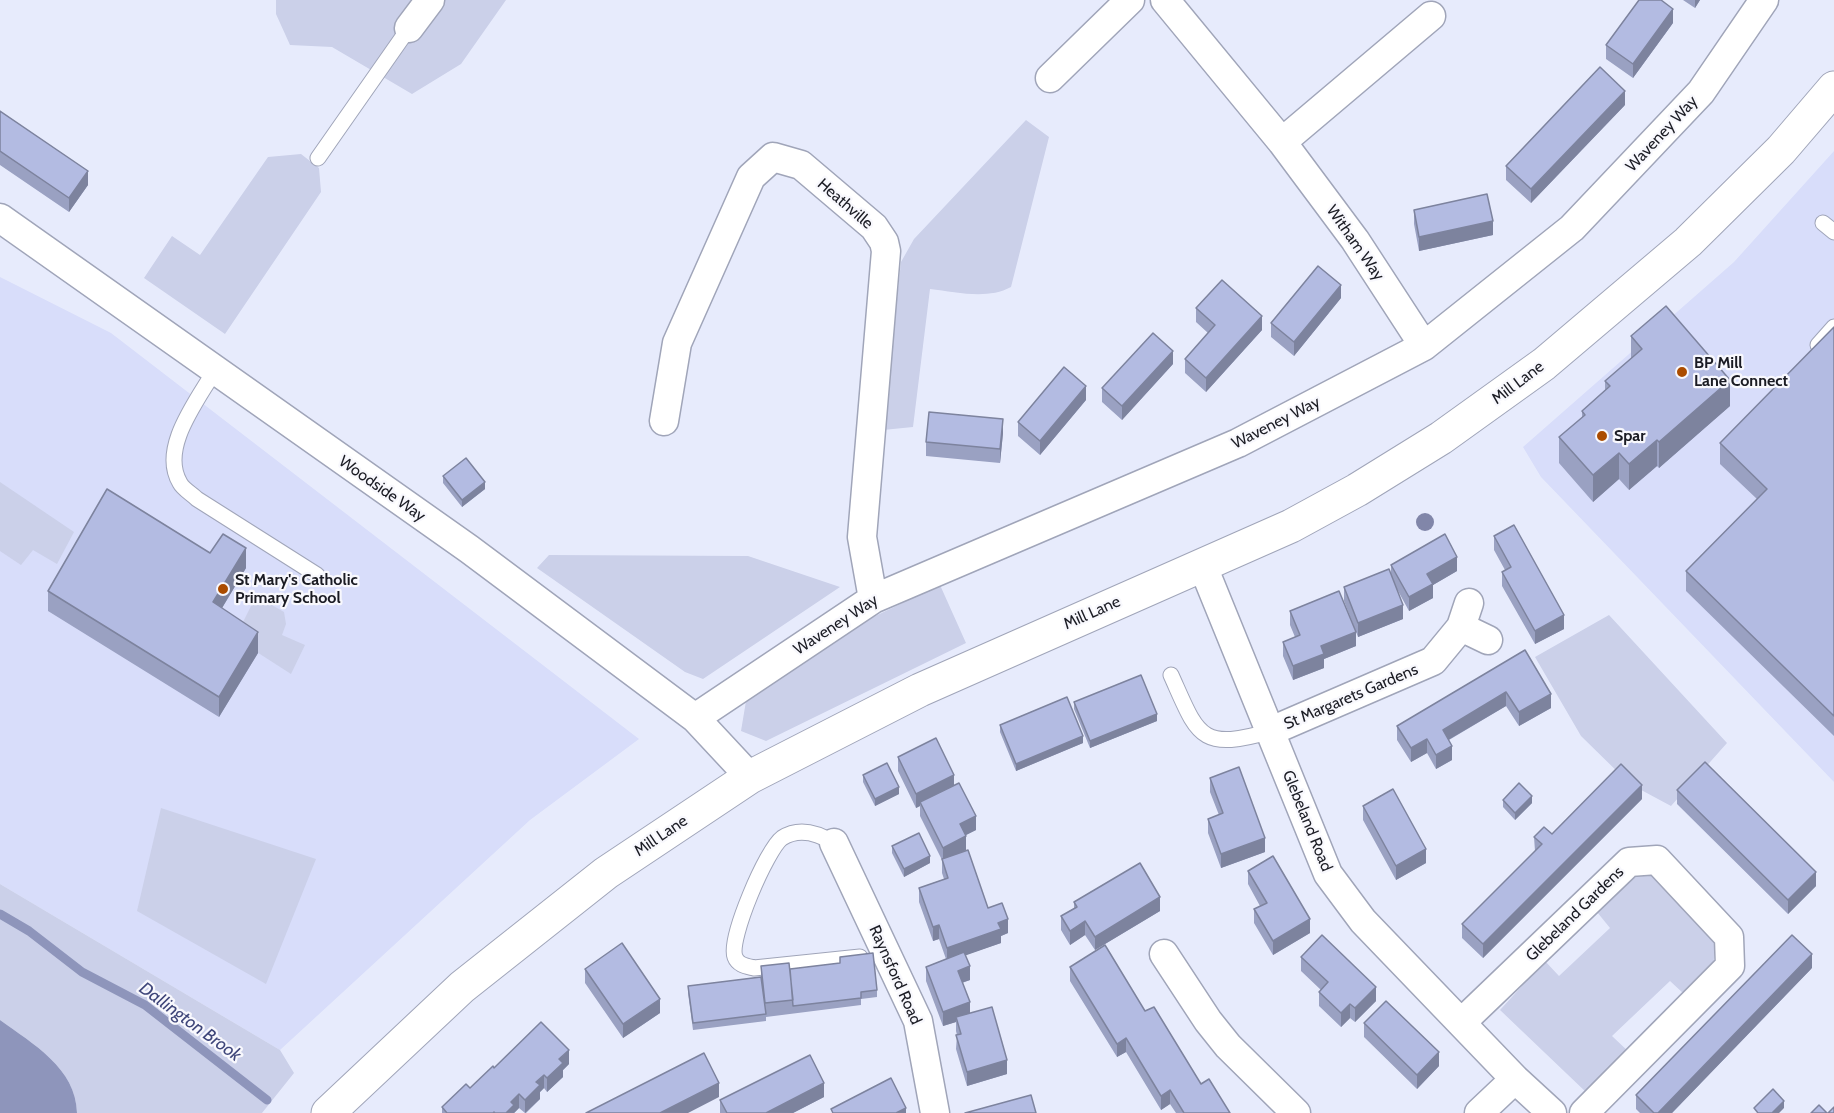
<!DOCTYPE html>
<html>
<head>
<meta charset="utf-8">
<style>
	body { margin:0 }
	canvas { display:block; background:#e7ebfc }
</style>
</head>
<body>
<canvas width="1834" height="1113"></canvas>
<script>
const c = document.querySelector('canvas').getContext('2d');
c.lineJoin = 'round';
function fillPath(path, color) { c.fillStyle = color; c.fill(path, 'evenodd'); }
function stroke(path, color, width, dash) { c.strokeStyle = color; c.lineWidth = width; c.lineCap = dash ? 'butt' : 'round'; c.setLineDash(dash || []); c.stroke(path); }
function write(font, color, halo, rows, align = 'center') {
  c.font = font + ' Cabin,sans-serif'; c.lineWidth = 4.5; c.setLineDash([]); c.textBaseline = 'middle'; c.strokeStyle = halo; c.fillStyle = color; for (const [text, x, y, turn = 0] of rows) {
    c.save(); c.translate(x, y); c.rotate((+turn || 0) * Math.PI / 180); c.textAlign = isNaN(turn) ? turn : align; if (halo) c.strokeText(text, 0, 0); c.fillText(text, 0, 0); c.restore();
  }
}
fillPath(new Path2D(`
	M1834,151v631l-293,-305 -18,-30 211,-185z
	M0,277l111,56 528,406 -109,81 -250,230 -280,-166z`), '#d8ddfa');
fillPath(new Path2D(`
	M276,0h230l-45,64 -49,30 -80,-47 -42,-2 -14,-31z
	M1026,120l23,17 -38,150c-24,13 -54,5 -81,2l-17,138 -30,3 18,-168 13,-23z
	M301,154l18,14 2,24 -96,142 -81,-56 28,-42 28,19 68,-98z
	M0,482l74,50 -17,32 -24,-14 -12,15 -21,-14z
	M549,555l199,1 92,31 -137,92 -18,-7 -148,-104z
	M940,585l26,58 -200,98 -25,-10 5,-30 98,-70z
	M256,596l28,16 2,12 -4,11 23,10 -14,29 -56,-36z
	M1609,615l118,128 -56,63 -41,-22 -49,-48 -46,-79z
	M161,808l155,51 -50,125 -129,-73z
	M1636,872l18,1 62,65 -3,30 -29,26 -14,-13 -58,55 18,17 -42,41 -88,-84 45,-49 14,15 51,-48 -13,-16z
	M0,884l280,166 14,23 -32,40h-185c-1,-45 -44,-69 -77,-93z`), '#cbd0e9');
fillPath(new Path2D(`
	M0,1020c33,24 76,48 77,93h-77z`), '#8e95bb');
stroke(new Path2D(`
	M0,914l29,17 53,41 63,33 122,95`), '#8e95bb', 9);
const lane = new Path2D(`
	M318,158l91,-130
	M1823,223l11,9
	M1818,345l16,-18
	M215,370c-17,30 -56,78 -35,113 3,6 12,11 17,16l120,76
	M1171,675c27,60 28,77 100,56
	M834,843c-16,-10 -35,-16 -52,-5 -15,11 -54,101 -47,119 3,8 11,9 19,11l106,-11`);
const street = new Path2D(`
	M1165,0l117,142 73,98 69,106
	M409,28l21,-28
	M1050,78l80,-78
	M1282,142l149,-126
	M0,218l469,331 226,169 55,59
	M664,421l13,-78 74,-166 22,-20 28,8 73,62 10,15 2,9 -24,286 11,62
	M1202,564l126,310 35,47 152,158 37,34
	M1461,627l27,13
	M695,718l178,-119 365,-156 186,-97 148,-118 129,-136 63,-92
	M1271,731l162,-70 28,-34 8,-24
	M834,843l84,178 17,92
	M1164,954l44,67 20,25 68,67
	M1462,1022l167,-160 28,-2 72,77 1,29 -146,147
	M1479,1113l36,-34`);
const secondary = new Path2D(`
	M328,1113l134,-126 144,-114 144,-96 170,-87 371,-164 66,-36 84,-52 103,-74 144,-122 93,-92 53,-62`);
stroke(lane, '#a0a5b9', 17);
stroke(street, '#a0a5b9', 31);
stroke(secondary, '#a0a5b9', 35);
stroke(lane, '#fff', 15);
stroke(street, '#fff', 28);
stroke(secondary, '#fff', 33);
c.fillStyle = '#8186a9';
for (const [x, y] of [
	[1425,522]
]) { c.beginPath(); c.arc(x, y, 9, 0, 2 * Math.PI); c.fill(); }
fillPath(new Path2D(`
	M1683,0h17l-5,8z
	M1673,23l-40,55 -27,-19v-14z
	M1625,105l-94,98 -25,-23v-14z
	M0,111l88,74 -19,27 -69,-47z
	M1414,210l79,25 -74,16 -5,-27z
	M1341,298l-47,58 -23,-19v-14z
	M1196,308l66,22 -56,62 -21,-19v-14l23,-26 -12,-11z
	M1834,327v409l-148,-145v-20l71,-72 -37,-35v-21z
	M1631,336l99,70 -71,62 -2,-2 -28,24 -10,-11 -26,23 -34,-39v-26l23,-19v-7l23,-21v-9l26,-22z
	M1173,364l-51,56 -20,-18v-14z
	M1086,400l-46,55 -22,-19v-14z
	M1003,433l-3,30 -74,-7v-14z
	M443,476l42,13 -23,18 -19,-24z
	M1494,536l70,93 -29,15 -33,-58v-14l3,-2 -11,-20z
	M210,553l36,15 -24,40 36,45 -39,64 -171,-106v-20z
	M1391,565l66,6 -24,14v13l-24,13 -12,-22 6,30 -45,18 -14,-36v-14l47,-13z
	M1290,611l66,35 -32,13v9l-31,12 -10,-24v-14l12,-5 -5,-12z
	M1525,650l26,58 -32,18 -13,-20 -57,34 3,20 -16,9 -9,-16 -16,9 -14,-22v-14z
	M1074,702l83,19 -67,27 -16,-39z
	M1000,725l83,18 -67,28 -16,-39z
	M898,757l56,28 22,45 -10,5v15l-6,3 28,55 20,25 -7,3v7l-36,12 5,25 -8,3 8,30 37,61 -40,12 -11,-37 1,-14 -1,-4v-9l-13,4 -17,-45v-14l20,-8 -7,-20 -6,2 -14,-39v-14l25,-9 -2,-6v-13l-22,-44v-10l-4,2 -18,-37z
	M863,775l36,19 -24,12 -12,-24z
	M1210,778l55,74 -44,16 -13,-35v-14l11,-4 -9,-23z
	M1677,790l139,96 -28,28 -111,-110z
	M1642,799l-159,159 -21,-20v-14l73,-73 -1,-14 18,-3z
	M1503,800l29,3 -17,17 -12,-13z
	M1363,806l63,57 -30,17 -33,-60z
	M892,846l38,17 -26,14 -12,-24z
	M1248,871l62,62 -37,22 -19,-32v-14l6,-3 -12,-22z
	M1074,902l86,9 -65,39 -10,-15 -15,10 -9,-15v-14l13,-8z
	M840,957l37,33v7l-16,2v6l-95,12v4l-73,9 -5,-37v-7l73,-9v-11l29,3 50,-6z
	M1301,957l75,44 -21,21 -5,-4 -9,9 -22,-21v-14l2,-2 -20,-19z
	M1070,967l75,44 56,73 29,29h-54l-6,-9 -9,6 -35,-58 -9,5 -47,-76z
	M1812,968l-140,145h-32l-4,-4v-14z
	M585,969l75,44 -37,25 -38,-55z
	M1364,1023l75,43 -22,23 -53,-52z
	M569,1064l-6,6v7l-16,15 -3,-4 -4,4v7l-14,14h-1l-6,-5 -5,5h-72v-6l28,-19 24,-20z
	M824,1097l-31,16h-73v-13z`), '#9aa1c2');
fillPath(new Path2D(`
	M1695,0h5l-5,8z
	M1673,9v14l-40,55v-14z
	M1625,91v14l-94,98v-14z
	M88,171v14l-19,27v-14z
	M1493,221v14l-74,16v-14z
	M1341,285v13l-47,58v-14z
	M1262,316v14l-56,62v-14z
	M1173,351v13l-51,56v-14z
	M1730,380v26l-71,62v-26z
	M1086,386v14l-46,55v-14z
	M1003,419v14l-3,30v-14z
	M1657,440v26l-28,24v-26z
	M1619,453v26l-26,23v-27z
	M485,482v7l-23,18v-7z
	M246,548v20l-33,55v-21z
	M1457,557v14l-24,14v13l-24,13v-14l18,-23z
	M1403,605v14l-45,18v-14z
	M1564,615v14l-29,15v-13z
	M258,632v21l-39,64v-20z
	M1356,632v14l-32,13v9l-31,12v-14l28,-20z
	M1506,692v14l-63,37v-13z
	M1551,694v14l-32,18v-14z
	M1157,714v7l-67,27v-7z
	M1083,736v7l-67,28v-7z
	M1427,739v14l-16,9v-14z
	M1452,746v14l-16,9v-14z
	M954,775v14l-34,13v4l-4,2v-14z
	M1642,785v14l-159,159v-14z
	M899,787v7l-24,12v-7z
	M1532,796v7l-17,17v-7z
	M976,816v14l-16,8v-14z
	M966,836v14l-23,12v-14z
	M1265,838v14l-44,16v-14z
	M1426,849v14l-30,17v-14z
	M930,856v7l-26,14v-8z
	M1816,872v14l-28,28v-14z
	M1160,897v14l-65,39v-13z
	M1008,919v14l-7,3v7l-54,19v-14l51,-25z
	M1310,919v14l-37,22v-14z
	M1085,921v14l-15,10v-14z
	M939,925v14l-6,2v-14z
	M1812,954v14l-140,145h-14z
	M970,966v14l-12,4v-13z
	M1376,987v14l-21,21v-14z
	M660,999v14l-37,25v-14z
	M970,1002v14l-14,1v5l-13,4v-14z
	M1350,1004v14l-9,9v-14z
	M1126,1038v14l-9,5v-13z
	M569,1050v14l-6,6v7l-16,15v-14l12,-19z
	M1439,1052v14l-22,23v-14z
	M1007,1060v14l-40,12v-14z
	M544,1075v13l-4,4v7l-15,14v-13l11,-18z
	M719,1083v14l-31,16h-28z
	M824,1083v14l-31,16h-27z
	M1170,1090v14l-9,6v-14z
	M519,1094v14l-5,5h-8l5,-11z
	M1784,1101v7l-5,5h-7z
	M906,1108v5h-10z`), '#7d839e');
const building = new Path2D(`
	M1639,0h22l12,9 -40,55 -27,-19z
	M1600,67l25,24 -94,98 -25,-23z
	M0,111l88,60 -19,27 -69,-47z
	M1487,194l6,27 -74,16 -5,-27z
	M1318,266l23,19 -47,57 -23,-19z
	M1222,280l40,36 -56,62 -21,-19 30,-34 -19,-17z
	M1666,306l64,74 -71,62 -2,-2 -28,24 -10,-11 -26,22 -34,-38 26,-22 -3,-4 28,-25 -5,-5 37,-32 -11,-13z
	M1834,327v389l-148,-145 81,-82 -47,-46z
	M1153,333l20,18 -51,55 -20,-18z
	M1064,367l22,19 -46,55 -22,-19z
	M929,412l74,7 -3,30 -74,-7z
	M466,458l19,24 -23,18 -19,-24z
	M107,489l103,64 13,-19 23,14 -33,54 45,30 -39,65 -171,-106z
	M1514,525l50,90 -29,16 -33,-59 9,-5 -17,-31z
	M1445,534l12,23 -30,17 6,10 -24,13 -18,-32z
	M1389,569l14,36 -45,18 -14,-36z
	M1339,591l17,41 -35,14 3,8 -31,12 -10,-24 17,-7 -10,-24z
	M1525,650l26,44 -32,18 -13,-20 -63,38 9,16 -16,9 -9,-16 -16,9 -14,-22z
	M1141,675l16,39 -67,27 -16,-39z
	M1067,697l16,39 -67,28 -16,-39z
	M936,738l18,37 -38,19 -18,-37z
	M1705,762l111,110 -28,28 -111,-110z
	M887,763l12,24 -24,12 -12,-24z
	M1621,764l21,21 -159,159 -21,-20 80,-80 -8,-7 10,-10 8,7z
	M1239,767l26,71 -44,16 -13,-35 15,-6 -13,-35z
	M959,783l17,33 -16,8 6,12 -23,12 -23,-46z
	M1519,783l13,13 -17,17 -12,-13z
	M1393,789l33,60 -30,17 -33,-60z
	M919,833l11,23 -26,13 -12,-23z
	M968,850l20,58 14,-5 6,16 -10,4 3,6 -54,19 -8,-23 -6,2 -14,-39 29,-10 -6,-19z
	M1273,856l37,63 -37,22 -19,-32 13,-6 -19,-32z
	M1140,863l20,34 -65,40 -10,-16 -15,10 -9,-15 16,-9 -3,-5z
	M1322,935l54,52 -21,21 -5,-4 -9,9 -22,-21 9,-10 -27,-25z
	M1792,935l20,19 -154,159h-4l-18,-18z
	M622,943l38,56 -37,25 -38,-55z
	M1105,945l40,66 9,-4 47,77 8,-5 21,34h-46l-14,-23 -9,6 -35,-58 -9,6 -47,-77z
	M964,952l6,14 -12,5 12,31 -27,10 -17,-45z
	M873,953l4,37 -16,2v6l-68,8 -3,-37 50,-6v-6z
	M789,963l4,37 -28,3 -4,-37z
	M761,977l5,37 -73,9 -5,-37z
	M1386,1001l53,51 -22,23 -53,-52z
	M992,1007l15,53 -40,12 -11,-37 5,-1 -5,-17z
	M541,1022l28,28 -10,9 4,4 -16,15 -3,-3 -8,7 4,3 -15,15 -6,-6 -8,8 3,3 -8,8h-11l-1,-1 -1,1h-46l-5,-6 24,-23 4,4 23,-22 1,2z
	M704,1053l15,30 -59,30h-74z
	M810,1055l14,28 -58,30h-39l-7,-13z
	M891,1078l15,30 -10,5h-63l-2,-4z
	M1773,1089l11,12 -12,12h-14l-4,-5z
	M1031,1095l5,18h-71z
	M1819,1105l8,8h-16z
	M1834,1107v6h-6z`);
fillPath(building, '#b3bbe2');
stroke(building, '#7d839e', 1.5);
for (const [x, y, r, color] of [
	[1682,372,6,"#ab4c00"],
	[1602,436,6,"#ab4c00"],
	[223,589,6,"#ab4c00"]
]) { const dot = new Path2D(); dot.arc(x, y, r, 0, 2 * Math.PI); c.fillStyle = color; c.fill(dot); stroke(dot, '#f8f8fd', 2); }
write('16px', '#1b1c24', '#f8f8fd', [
	["Waveney Way",1662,134,-47],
	["Heathville",845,204,41],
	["Witham Way",1355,243,55],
	["Mill Lane",1518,383,-37],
	["Waveney Way",1276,423,-27],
	["Woodside Way",382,489,35],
	["Mill Lane",1092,613,-24],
	["Waveney Way",836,625,-33],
	["St Margarets Gardens",1351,697,-23],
	["Glebeland Road",1307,821,68],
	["Mill Lane",661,836,-34],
	["Glebeland Gardens",1575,914,-44],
	["Raynsford Road",895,975,66]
]);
write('bold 16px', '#1b1c24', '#f8f8fd', [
	["BP Mill",1694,363],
	["Lane Connect",1694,381],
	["Spar",1614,436],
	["St Mary's Catholic",235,580],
	["Primary School",235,598]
], 'left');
write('italic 18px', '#3f467a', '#f8f8fd', [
	["Dallington Brook",190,1022,36]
]);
</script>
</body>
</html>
